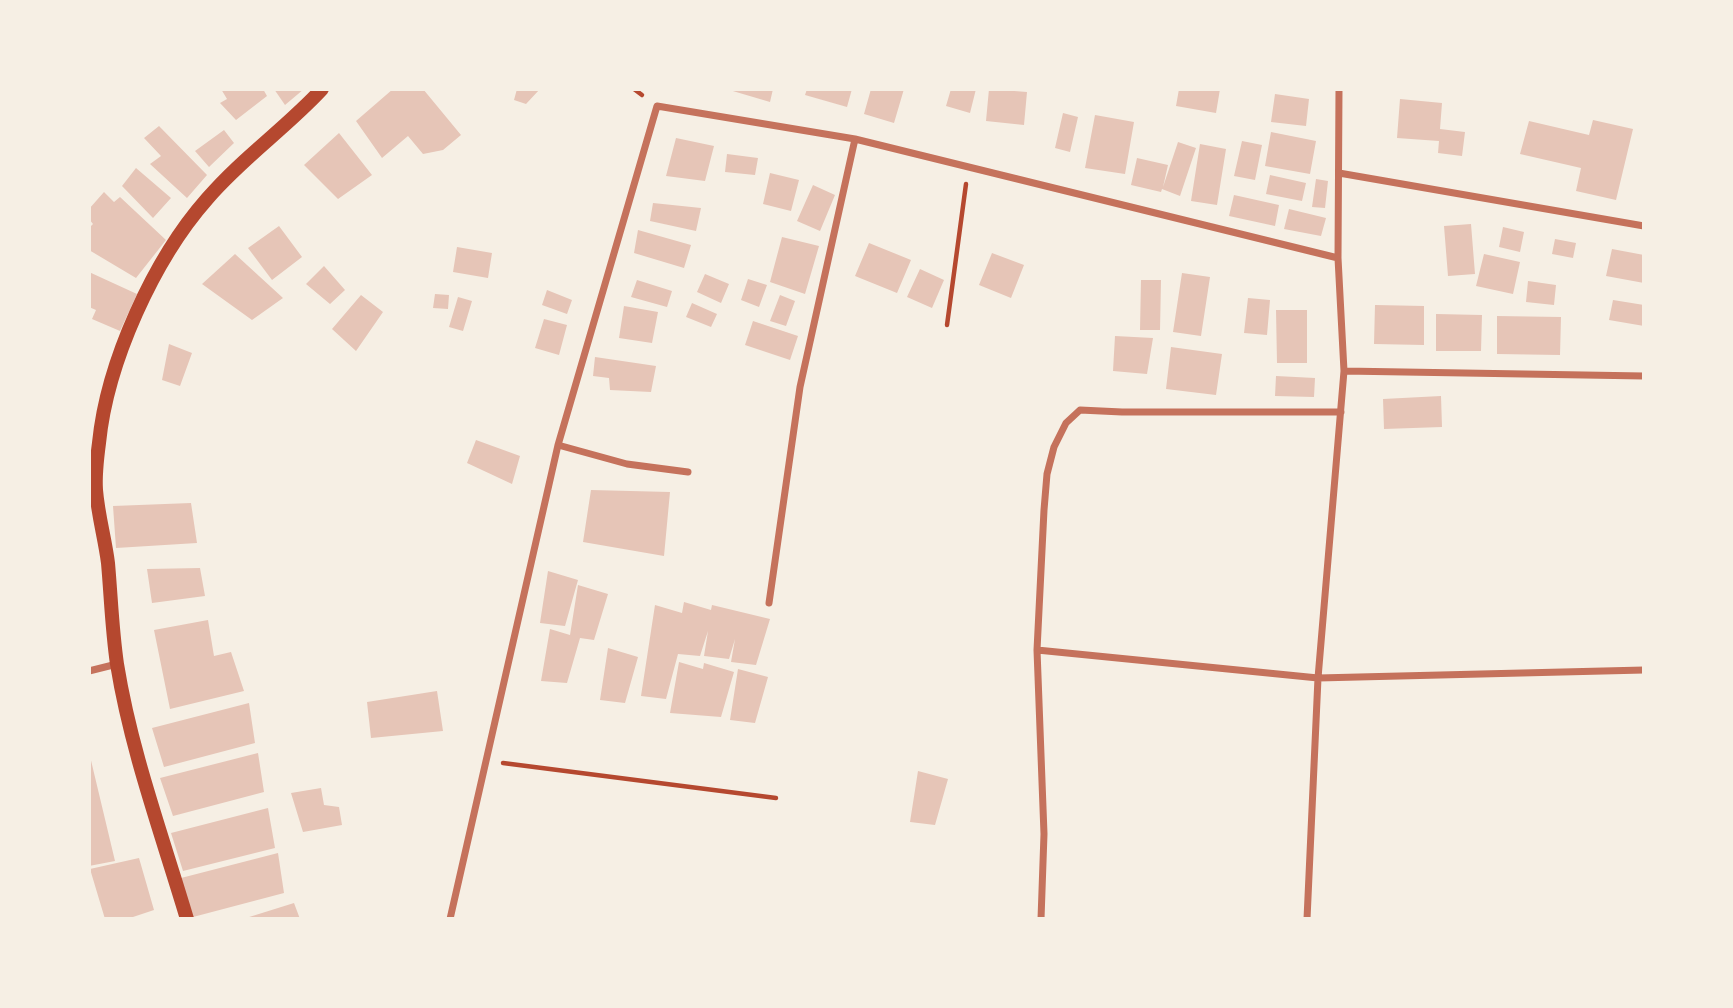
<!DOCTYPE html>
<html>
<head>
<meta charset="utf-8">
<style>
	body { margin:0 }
	#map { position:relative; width:1733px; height:1008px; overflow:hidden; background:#f6efe4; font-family:Manrope,sans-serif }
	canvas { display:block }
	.frame { position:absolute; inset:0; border:91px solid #f6efe4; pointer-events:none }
</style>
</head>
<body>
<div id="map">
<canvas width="1733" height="1008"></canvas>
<div class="frame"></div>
</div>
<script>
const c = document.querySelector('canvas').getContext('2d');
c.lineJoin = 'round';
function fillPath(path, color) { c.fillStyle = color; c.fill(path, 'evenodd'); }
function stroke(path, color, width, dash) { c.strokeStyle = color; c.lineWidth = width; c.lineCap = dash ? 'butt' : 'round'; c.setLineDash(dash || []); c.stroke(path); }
fillPath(new Path2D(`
	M221,89h42l4,7 -31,24 -16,-17 7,-4z
	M274,89h30l-19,16z
	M393,89h30l38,46 -18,15 -20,4 -15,-18 -26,22 -26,-37z
	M517,89h23l-14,15 -12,-4z
	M726,89h47l-3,13z
	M807,89h45l-5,18 -42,-12z
	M871,89h33l-10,34 -30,-9z
	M951,89h25l-6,24 -24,-7z
	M989,89l38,3 -3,33 -38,-4z
	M1179,89h41l-4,24 -40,-7z
	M1275,94l34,5 -3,27 -35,-4z
	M1400,99l42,4 -2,26 25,3 -3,24 -24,-3 1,-12 -42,-3z
	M1063,113l15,4 -8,35 -15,-4z
	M1095,115l39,7 -9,52 -40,-6z
	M1593,120l40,9 -17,71 -40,-9 5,-23 -61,-14 9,-33 60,14z
	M159,126l48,49 -20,23 -37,-34 11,-8 -17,-18z
	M224,130l10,13 -25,24 -14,-16z
	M1271,132l45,9 -6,33 -45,-8z
	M339,133l33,42 -34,24 -34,-34z
	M676,138l38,8 -9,35 -39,-5z
	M1242,141l20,4 -7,35 -21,-4z
	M1178,142l18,6 -16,48 -18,-7 -1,3 -30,-7 6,-27 31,7 -5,22z
	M1200,144l26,5 -9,56 -26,-4z
	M727,154l31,4 -3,17 -30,-3z
	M136,168l35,30 -18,20 -31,-32z
	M770,173l29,7 -8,31 -28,-7z
	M1270,175l36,8 -4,18 -36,-7z
	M1316,179l12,2 -3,27 -13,-1z
	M813,185l22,10 -15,36 -23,-10z
	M104,192l10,10 6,-5 46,43 -30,38 -47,-28v-22l4,-4 -4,-5v-10z
	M1234,195l45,10 -4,21 -46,-10z
	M653,203l48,5 -5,23 -46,-10z
	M1289,209l37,9 -5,18 -37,-7z
	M1471,224l4,50 -27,2 -4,-50z
	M279,226l23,31 -30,23 -24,-32z
	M1503,227l21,5 -4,20 -21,-5z
	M638,230l53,15 -7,23 -50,-15z
	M782,237l37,9 -14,48 -35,-12z
	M1555,239l21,4 -3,15 -21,-4z
	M869,243l42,17 -14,33 -42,-17z
	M457,247l35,6 -4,25 -35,-6z
	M1612,249l32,6v28l-38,-7z
	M992,253l32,12 -13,33 -32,-13z
	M235,254l48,44 -31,22 -50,-36z
	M1484,254l36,8 -7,32 -37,-8z
	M324,266l21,24 -15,14 -24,-20z
	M920,269l24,11 -12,28 -25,-11z
	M89,272l48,22 -17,37 -28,-12 4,-9 -7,-3z
	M1182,273l28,4 -9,59 -28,-4z
	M705,274l24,10 -8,19 -24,-11z
	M748,279l19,6 -8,22 -18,-7z
	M637,280l35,11 -5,16 -36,-10z
	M1141,280h20l-1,50h-20z
	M1528,281l28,4 -2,20 -28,-3z
	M547,290l25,10 -5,14 -25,-9z
	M435,294l14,1 -1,14 -15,-1z
	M361,295l22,17 -27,39 -24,-22z
	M780,295l15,6 -9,25 -16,-5z
	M458,297l14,4 -9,30 -14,-4z
	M1248,298l22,2 -3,35 -23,-2z
	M1613,300l31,5v21l-35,-6z
	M692,303l25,11 -6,13 -25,-10z
	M1375,305l49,1v39l-50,-1z
	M624,306l34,6 -6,31 -33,-5z
	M1276,310h31v53h-30z
	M1436,314l46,1 -1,36h-45z
	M1497,316l64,1 -1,38 -63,-1z
	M544,319l23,6 -8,30 -24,-7z
	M753,321l45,15 -8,24 -45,-15z
	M1115,336l38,2 -6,36 -34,-3z
	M169,344l23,9 -12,33 -18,-6z
	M1171,347l51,7 -6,41 -50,-6z
	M595,357l61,9 -5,26 -41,-2 -1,-12 -16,-2z
	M1276,376l39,2 -1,19 -39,-1z
	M1441,396l1,31 -58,2 -1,-30z
	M476,440l44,16 -8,28 -45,-21z
	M591,490l79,2 -6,64 -81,-14z
	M191,503l6,40 -81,5 -3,-42z
	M200,568l5,28 -53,7 -5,-34z
	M548,571l30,9 -13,46 -25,-3z
	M578,585l30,9 -14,46 -14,-2 -13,45 -26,-2 9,-52 20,6z
	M684,602l27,8 1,-5 58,14 -14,46 -25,-3 4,-23 -6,20 -25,-3 4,-25 -8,25 -22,-2 -12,45 -25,-3 14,-91 27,8z
	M208,620l6,36 17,-4 13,39 -74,18 -16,-79z
	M608,648l30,9 -13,46 -25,-3z
	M679,662l24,7 1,-6 30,9 -13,45 -51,-4z
	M738,669l30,8 -13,46 -25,-3z
	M437,691l6,40 -72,7 -4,-36z
	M249,703l6,40 -91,24 -12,-39z
	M89,752l26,109 -26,5z
	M258,753l6,39 -91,24 -13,-38z
	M918,771l30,8 -13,46 -25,-3z
	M321,788l3,17 15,2 3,18 -39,7 -12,-39z
	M268,808l7,40 -92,23 -12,-38z
	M278,853l6,40 -91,24 -12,-39z
	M139,858l15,52 -27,9h-22l-15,-50z
	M294,903l6,16h-54v-1z`), '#e6c5b7');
stroke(new Path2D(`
	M634,89l8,6
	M947,325l19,-141
	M503,763l273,35`), '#b5482f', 4.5);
stroke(new Path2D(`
	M1339,173l305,53
	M1344,371l300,5
	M558,445l69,19 61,8
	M769,603l31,-216 55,-248
	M1037,650l281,28 326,-8
	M89,671l28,-7
	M450,919l108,-474 99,-339 198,33 483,119
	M1041,919l3,-85 -7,-184 7,-140 3,-36 7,-27 12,-24 14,-13 42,2h219
	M1307,919l11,-241 26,-307 -6,-113 1,-169`), '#c5725c', 7);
stroke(new Path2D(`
	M187,919c-25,-84 -56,-168 -70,-255 -5,-34 -6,-67 -9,-101 -3,-24 -10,-48 -12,-73 -1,-15 1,-32 3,-47 8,-81 55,-184 108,-244 35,-41 79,-71 115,-110`), '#b5482f', 14);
</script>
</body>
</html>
